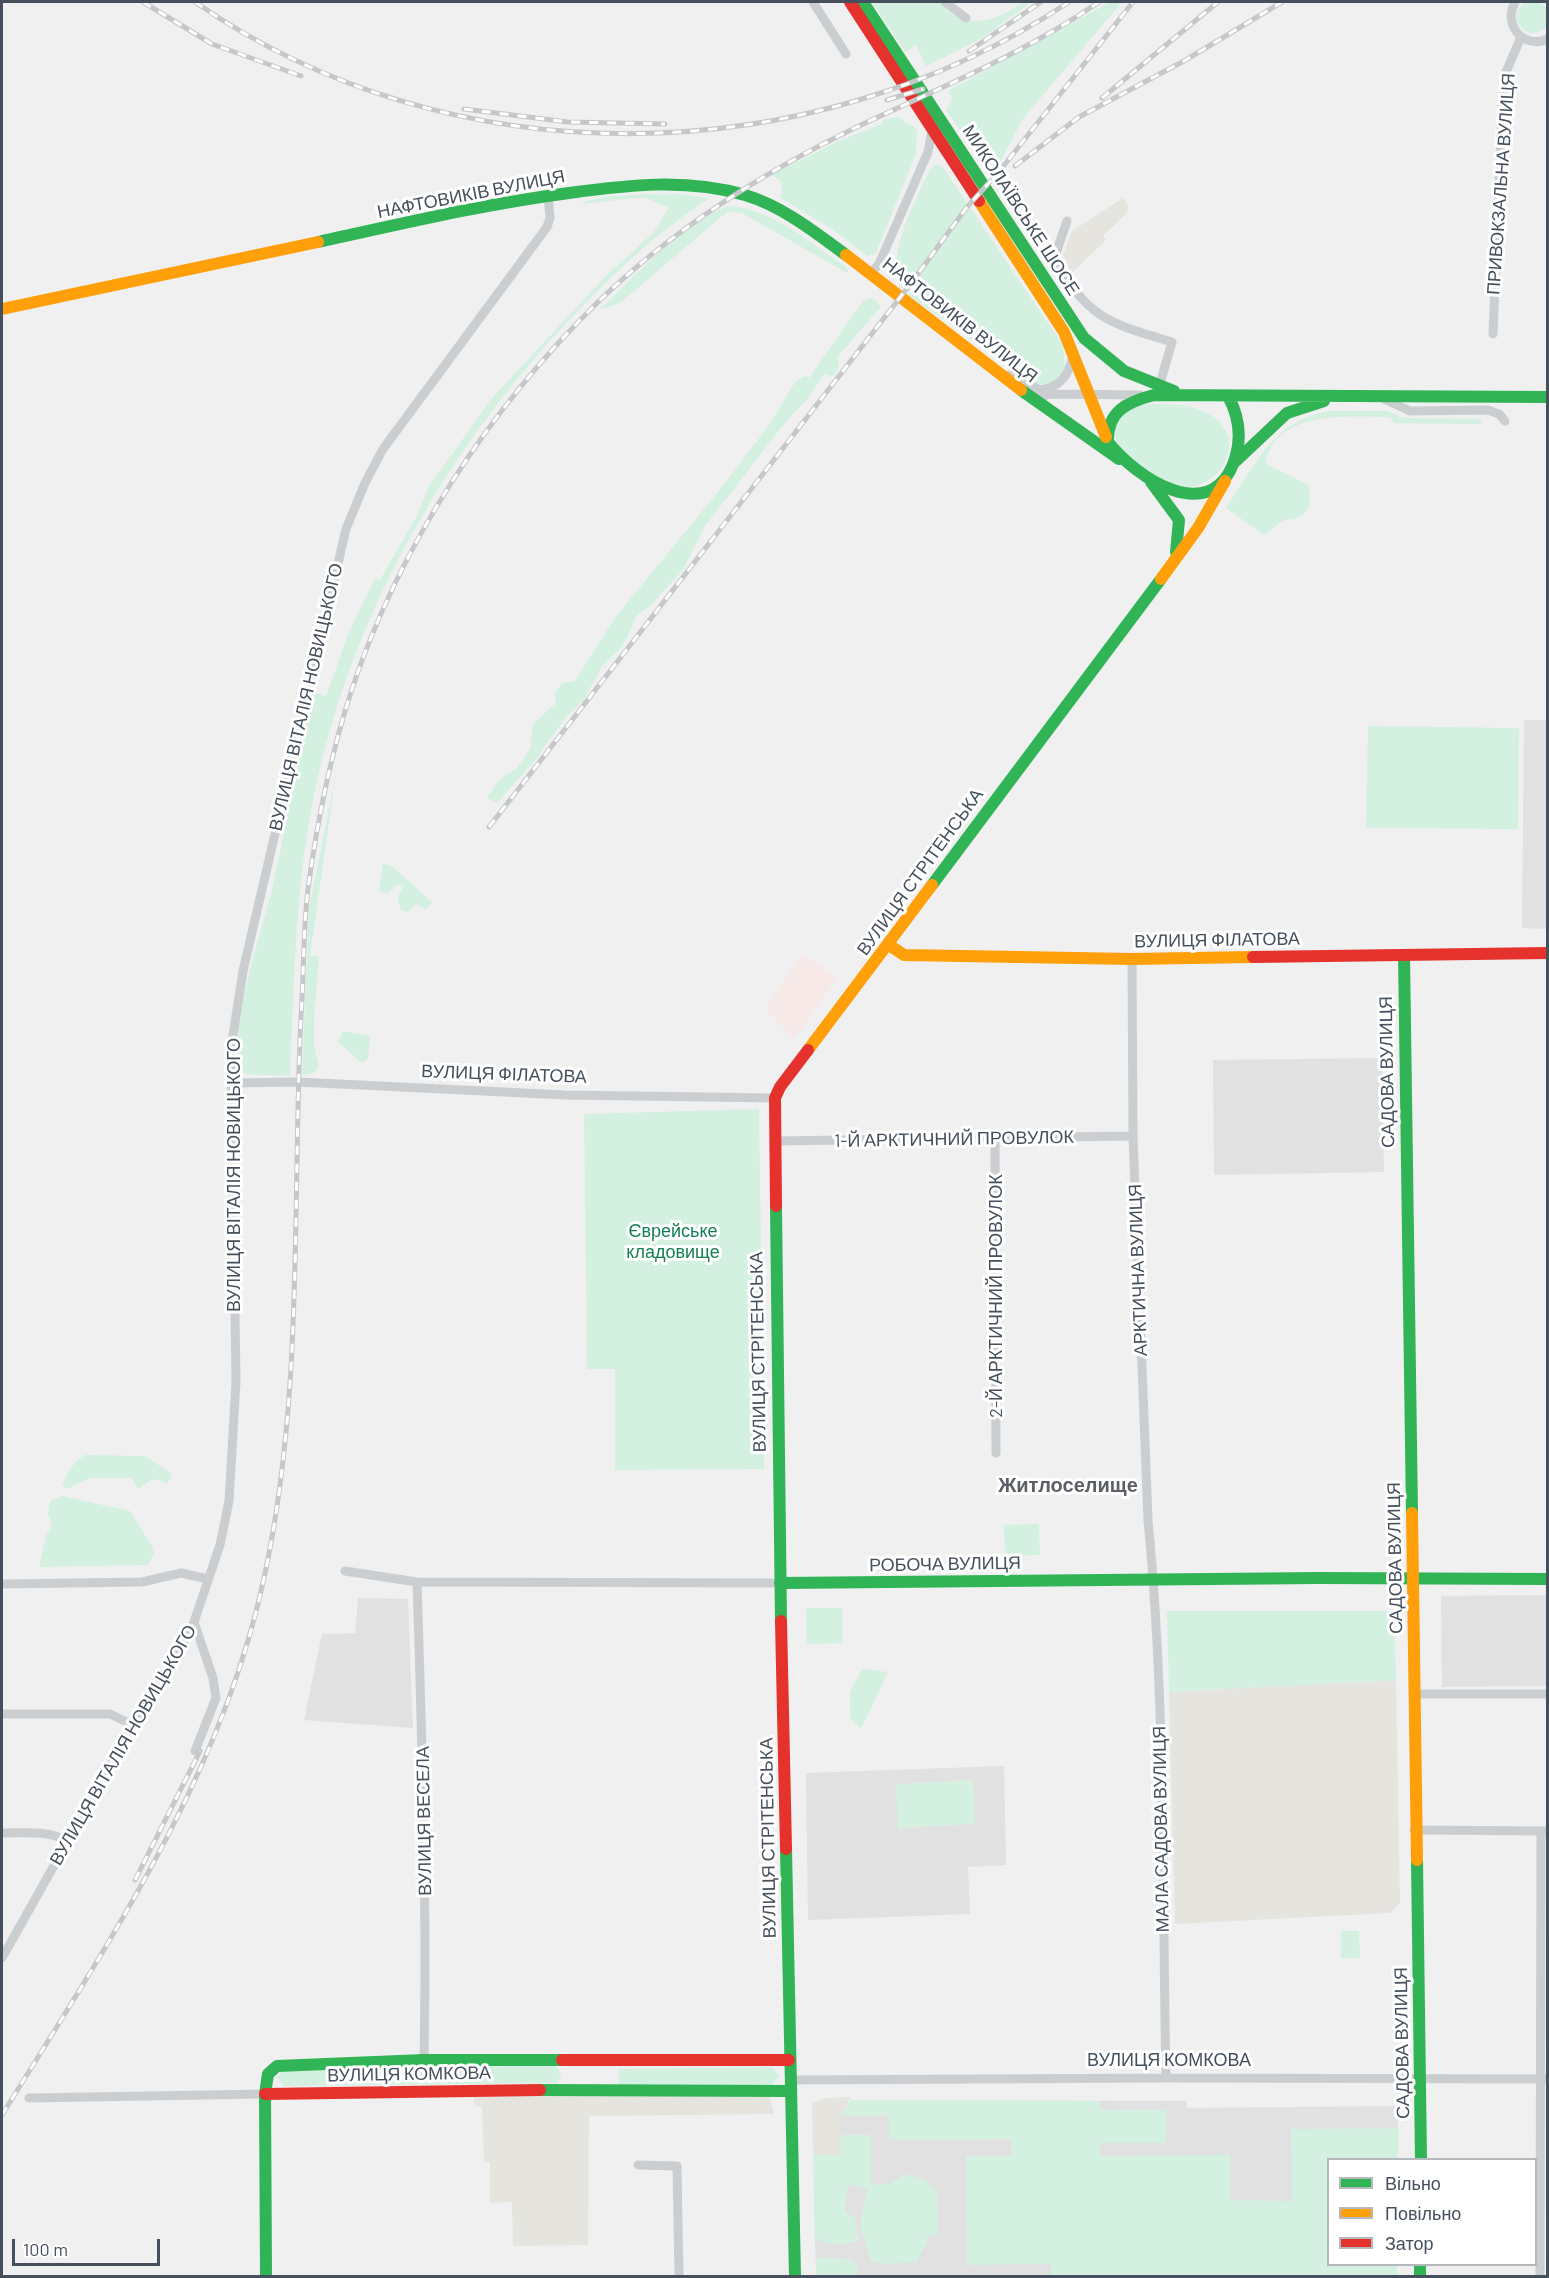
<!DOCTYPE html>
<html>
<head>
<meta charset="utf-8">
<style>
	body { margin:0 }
	#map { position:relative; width:1549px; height:2278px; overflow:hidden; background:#f0f0f0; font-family:Barlow,sans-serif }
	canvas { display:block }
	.frame { position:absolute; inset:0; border:3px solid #46505d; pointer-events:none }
	.legend { position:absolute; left:1327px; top:2158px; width:210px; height:108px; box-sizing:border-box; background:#fff; border:2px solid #b5b9be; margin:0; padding:8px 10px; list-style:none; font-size:18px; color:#46505d }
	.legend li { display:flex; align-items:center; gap:12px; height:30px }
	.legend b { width:30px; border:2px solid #b5b9be }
	.scale { position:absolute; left:12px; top:2239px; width:148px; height:27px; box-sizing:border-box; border:3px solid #46505d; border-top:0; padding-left:8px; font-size:18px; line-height:21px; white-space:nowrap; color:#46505d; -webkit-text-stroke:4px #fff; paint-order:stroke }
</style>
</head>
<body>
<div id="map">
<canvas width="1549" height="2278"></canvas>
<div class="frame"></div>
<ul class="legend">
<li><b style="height:8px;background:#30b455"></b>Вільно</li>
<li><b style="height:8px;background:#ff9f0a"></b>Повільно</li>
<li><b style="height:8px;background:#e5322d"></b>Затор</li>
</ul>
<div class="scale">100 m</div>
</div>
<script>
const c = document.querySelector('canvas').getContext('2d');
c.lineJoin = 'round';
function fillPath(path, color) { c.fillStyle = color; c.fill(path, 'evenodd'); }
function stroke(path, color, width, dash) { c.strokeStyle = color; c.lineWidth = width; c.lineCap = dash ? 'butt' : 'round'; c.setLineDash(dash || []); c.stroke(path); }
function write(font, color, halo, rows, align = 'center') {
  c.font = font + ' Barlow,sans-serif'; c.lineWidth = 6; c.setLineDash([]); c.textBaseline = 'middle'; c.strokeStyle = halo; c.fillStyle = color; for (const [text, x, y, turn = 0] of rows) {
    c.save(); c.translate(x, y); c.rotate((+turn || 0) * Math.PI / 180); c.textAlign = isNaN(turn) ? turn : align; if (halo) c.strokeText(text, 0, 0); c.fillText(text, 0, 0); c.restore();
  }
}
fillPath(new Path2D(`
	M1123,198l6,9 -2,6 -24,23 3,4 -34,33 -9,-18 9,-24z
	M1396,1680l4,223 -10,10 -215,11 -6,-232z
	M768,2093l6,21 -185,2 -1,129 -75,1 -1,-44 -22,1v-41h-6l-2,-55 -7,-1 -2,-10z
	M851,2097l-10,19 1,39h-29l-1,-51 12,-6z`), '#e5e4de');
fillPath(new Path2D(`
	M1524,720h23v209l-25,-1z
	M1382,1058l2,114 -170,3 -1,-115z
	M1547,1595v91l-105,1 -1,-91z
	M358,1598l50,1 5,129 -109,-8 18,-86 33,-1z
	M1004,1766l2,99 -38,2 2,47 -162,6 -2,-147z
	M851,2100l335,1 1,7 211,-2v53l-70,1v104l69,1v11h-581l-3,-121h28v-39z`), '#e2e1e2');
fillPath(new Path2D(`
	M802,954l36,23 -44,62 -29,-31z`), '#f6e9e7');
fillPath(new Path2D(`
	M1517 17a16 16 0 1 1 32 0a16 16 0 1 1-32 0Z
	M872,2h68c22,30 57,20 83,0l6,2 -50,36 -53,26 -10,-21 -11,7z
	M1110,2h12l-100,118 -23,44 -8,-4 -8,5 -37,-55 6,-11 -4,-8z
	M898,117l19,12 -1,25 -40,99 -9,3 -35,-27 -53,-32 3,-4 -2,-13 -9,-5 68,-34 43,-17 1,-4z
	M936,164l6,2 121,179 2,22c-8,15 -16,20 -32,16l-125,-88 7,-10 -6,-5 -7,9c-19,-29 14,-89 27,-118z
	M682,194l27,4c-51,34 -96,75 -138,120 -130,137 -228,311 -261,499 -15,85 -16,172 -20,259l-45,-2c-27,-21 22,-157 28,-189 14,-64 26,-129 39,-193l14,4 23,-64 26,-53 5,1 38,-66 11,-28 64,-89 113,-121 47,-43 16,-25 -22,-10h-10l-58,6c31,-12 69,-9 103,-10z
	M728,206c44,2 84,38 119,62l2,6 -107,-61 -14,-2 -108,92 -21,7c33,-31 87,-90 129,-104z
	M870,298l8,4 2,6 -42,48 1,11 -6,9 -9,-2 -18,27 -18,18 -83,107 -22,44 -34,37 -12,8 -14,31 -20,19 -20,36 -17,16 -30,42 -39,44 -10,-5 11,-17 19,-13 13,-19 3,-25 23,-21 -1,-10 7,-10 13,-2 39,-62 108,-132 48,-63 25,-42 10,-6 4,2 54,-77z
	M1132,405c26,-1 57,-4 80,11 43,29 -2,87 -47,68 -8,-3 -16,-11 -23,-16 -21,-16 -28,-21 -27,-48z
	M1330,411h58l15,7 76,1 3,5 -88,-1 -4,-6c-42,0 -109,-8 -125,43l3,5 41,20 1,19 -6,10 -10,5 -10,1 -20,15 -38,-27c29,-43 47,-88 104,-97z
	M1368,726l151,2 -1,101 -152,-1z
	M336,773l-26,183 9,1 -5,59v30l5,21c-5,6 -9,9 -17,7l7,-166z
	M383,864l9,2 40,36 -6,8 -10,-6 -8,8 -8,-2 -2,-14 5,-8 -5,-4 -11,10 -8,-4z
	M343,1031l27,5 -2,23 -6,4 -24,-21z
	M759,1109l5,360 -149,1v-101h-28l-3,-255z
	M85,1455l60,1 27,18 -4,9 -15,-4 -15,10 -6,-11h-42l-23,11 -5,-4c6,-12 11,-24 23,-30z
	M62,1496l68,15 22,35 2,8 -6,11 -109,2 7,-31 6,-12 -4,-10 2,-13z
	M1039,1524l1,31 -35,1 -1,-31z
	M806,1608h36l1,35 -36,1z
	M1167,1611h227l2,69 -227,12z
	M862,1669l26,3 -27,57 -11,-11v-26z
	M973,1780l2,44 -77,4 -2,-44z
	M1341,1931h18l1,27h-19z
	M556,2066l6,9 -6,8 -272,3 -7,-9 7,-8z
	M772,2067l7,9 -7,9 -153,1v-17z
	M851,2100l249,1v9l66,-1v34h-66v13l130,-1v45l62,1 -1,-72 108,-1 -1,31 -70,1v104l69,1v11h-346v-12l-84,1 -1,-109h45v-17l-122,1v-25l-48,1z
	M841,2135h30v49h18l16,-10 20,6 12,11 1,44h-8l-13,27 -31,2 -15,-3 -11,-35 7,-37 -16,-5 -5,8 -1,20 10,6 4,24 -28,2 -16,-5 -2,-84h28z
	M816,2258l35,1 6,6v11h-41z`), '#d3f0e1');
stroke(new Path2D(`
	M813,2l33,52
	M945,2l21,16
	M1515,2c-12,22 7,48 33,37
	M1067,221l-13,38c35,60 54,64 118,83l-13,45
	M871,273l8,-9 49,-112 4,-22
	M1493,334l9,-225 4,-37 15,-35
	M1009,375l34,16
	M1038,390c21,-1 32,-15 35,-36
	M1032,399l19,-5 89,1
	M1384,399l26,12 78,-1 11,4 6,7
	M1132,959l1,177 15,384c18,185 14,372 18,558
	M231,1083l67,-1 267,13 210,3
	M995,1138l1,315
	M774,1141l359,-5
	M345,1571l72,11 363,1
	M417,1582c5,159 10,318 7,478
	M2,1584l140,-2 39,-9 27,6
	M194,1622l19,56 3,20 -21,53
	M1416,1694h132
	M2,1714h108l23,11
	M1414,1830l133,1
	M2,1833c22,0 45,-3 66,8
	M2,1958l131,-233 47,-76 14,-27 26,-77 9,-44 7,-120 -5,-333 12,-77 103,-442 19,-46 18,-34 164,-222 3,-9 -2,-23
	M790,2080l376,-2 382,1
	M29,2098l236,-4
	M638,2165l39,1 2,110
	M1540,2276l1,-445`), '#cbced1', 9);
stroke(new Path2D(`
	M863,2l221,336 40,33 50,20
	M318,242c83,-18 166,-38 251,-49 59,-8 117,-15 176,2 37,11 70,37 101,60
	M1021,390l98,69
	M1228,396c11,20 14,41 7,63 -23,69 -98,20 -127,-17 -1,-31 19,-40 46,-47l394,2
	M1236,461l51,-48 37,-12
	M1151,482l28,38 -3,32
	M932,885l229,-306
	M1404,955l8,558
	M776,1206l5,415
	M780,1583l539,-5 229,1
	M786,1849l9,427
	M1417,1860l4,300
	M540,2090l250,1
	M1420,2264v12
	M266,2276l-1,-182 3,-20 9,-8 147,-6h138`), '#30b455', 12);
stroke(new Path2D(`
	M979,201l85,131 42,105
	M846,255l175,135
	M2,309l316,-67
	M1161,579l37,-51 27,-47
	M889,945l15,10 228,4 121,-2
	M808,1050l124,-165
	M1412,1513l5,347`), '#ff9f0a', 12);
stroke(new Path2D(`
	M850,2l129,199
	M1253,957l295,-4
	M776,1206l-1,-108 5,-11 28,-37
	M781,1621l5,228
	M562,2060h227
	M265,2094l275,-4`), '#e5322d', 12);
const rail = new Path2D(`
	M143,2l69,42 89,32
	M195,2c257,179 616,172 874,0
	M969,51l72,-49
	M1102,98l116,-96
	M887,100l36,-11
	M464,109l104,13 97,2
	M1015,166l64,-49 105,-56 98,-59
	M489,827l423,-545 55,-75 31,-34 135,-171
	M135,1880l65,-129
	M2,2115c105,-170 220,-339 262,-537 40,-184 28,-375 37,-561 3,-43 2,-86 7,-128 9,-67 23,-136 44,-200 48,-144 137,-280 245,-386 76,-74 168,-132 264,-178 81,-38 164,-72 238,-123`);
stroke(rail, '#c6c7c9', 5);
stroke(rail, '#fff', 3, [9]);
write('18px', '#46505d', '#fff', [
	["ПРИВОКЗАЛЬНА ВУЛИЦЯ",1501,184,-86],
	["НАФТОВИКІВ ВУЛИЦЯ",471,194,-11],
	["МИКОЛАЇВСЬКЕ ШОСЕ",1021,210,57],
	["НАФТОВИКІВ ВУЛИЦЯ",960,320,38],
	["ВУЛИЦЯ ВІТАЛІЯ НОВИЦЬКОГО",306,697,-77],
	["ВУЛИЦЯ СТРІТЕНСЬКА",920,872,-54],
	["ВУЛИЦЯ ФІЛАТОВА",1217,940,-1],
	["САДОВА ВУЛИЦЯ",1387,1072,-91],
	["ВУЛИЦЯ ФІЛАТОВА",504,1074,2],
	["1-Й АРКТИЧНИЙ ПРОВУЛОК",954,1139,-1],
	["ВУЛИЦЯ ВІТАЛІЯ НОВИЦЬКОГО",234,1175,-90],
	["АРКТИЧНА ВУЛИЦЯ",1138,1270,-92],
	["2-Й АРКТИЧНИЙ ПРОВУЛОК",996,1296,-90],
	["ВУЛИЦЯ СТРІТЕНСЬКА",758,1352,-91],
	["САДОВА ВУЛИЦЯ",1395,1558,-91],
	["РОБОЧА ВУЛИЦЯ",945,1564,-1],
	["ВУЛИЦЯ ВІТАЛІЯ НОВИЦЬКОГО",123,1745,-60],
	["ВУЛИЦЯ ВЕСЕЛА",424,1821,-91],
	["МАЛА САДОВА ВУЛИЦЯ",1161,1829,-91],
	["ВУЛИЦЯ СТРІТЕНСЬКА",768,1838,-91],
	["САДОВА ВУЛИЦЯ",1402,2043,-91],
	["ВУЛИЦЯ КОМКОВА",1169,2060],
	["ВУЛИЦЯ КОМКОВА",409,2074,-1]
]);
write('18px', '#158055', '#fff', [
	["Єврейське",673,1231],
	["кладовище",673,1252]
]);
write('bold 20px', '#5b5e64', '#fff', [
	["Житлоселище",1068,1485]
]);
</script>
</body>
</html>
